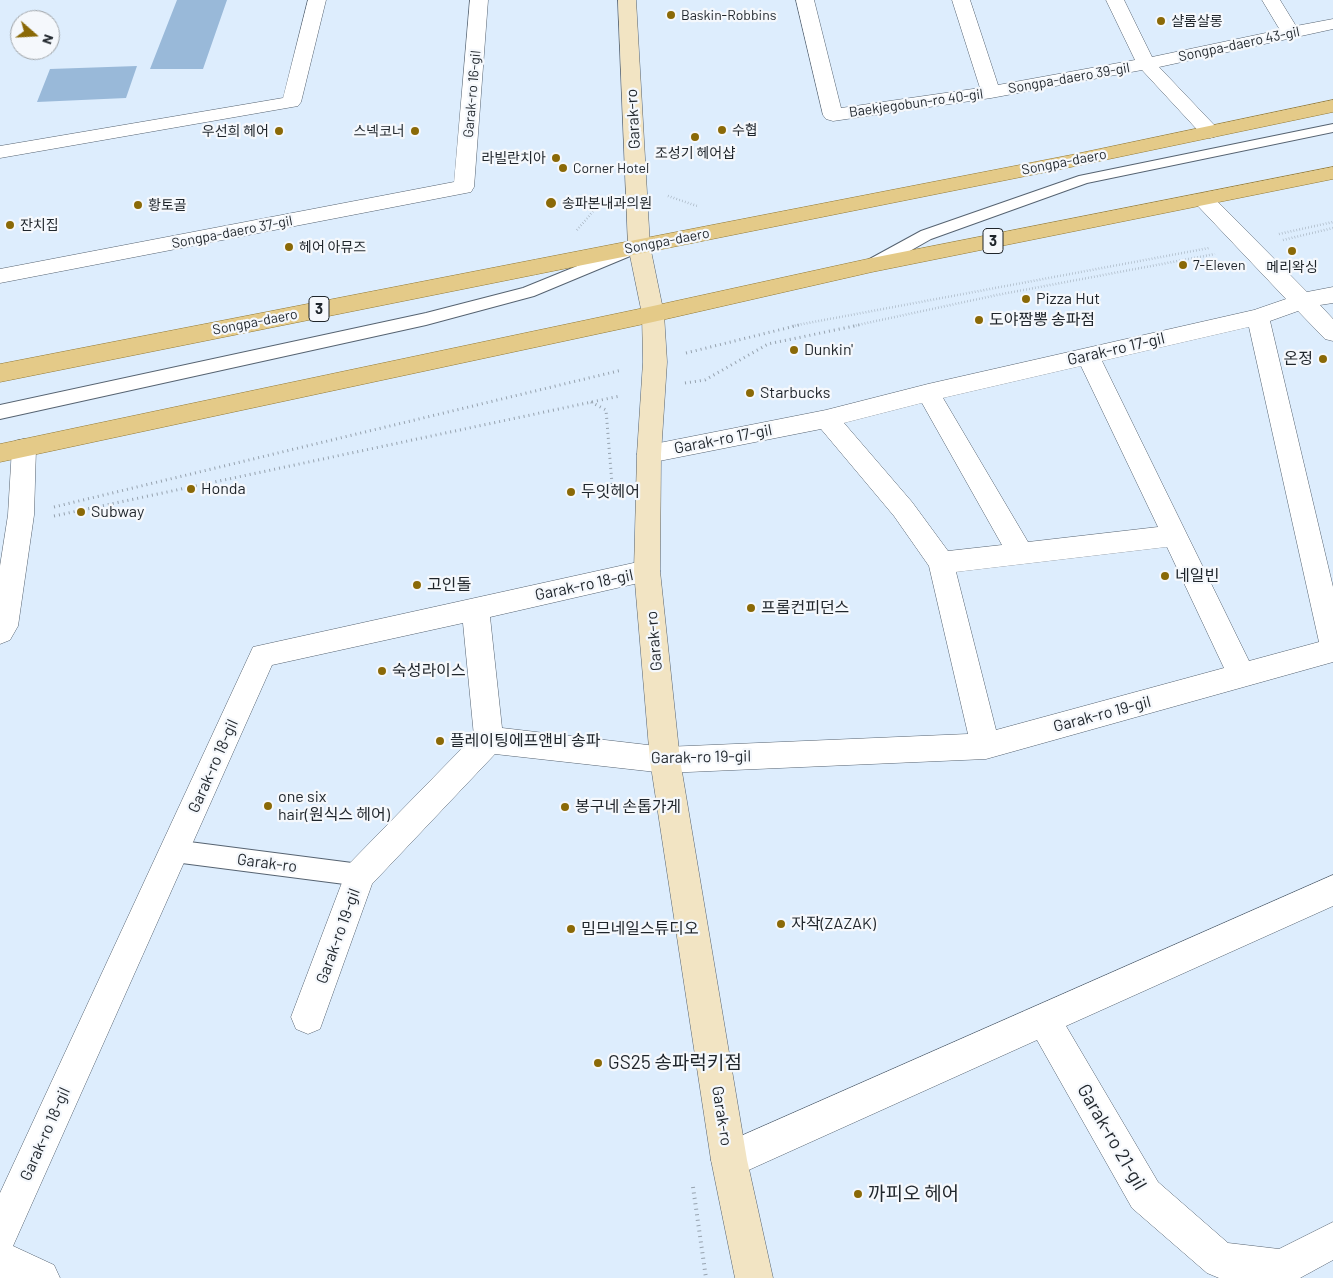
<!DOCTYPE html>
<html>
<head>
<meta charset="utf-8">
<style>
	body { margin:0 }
	#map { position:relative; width:1333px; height:1278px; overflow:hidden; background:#ddedfd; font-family:Barlow,sans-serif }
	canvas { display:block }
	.north { position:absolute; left:10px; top:10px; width:50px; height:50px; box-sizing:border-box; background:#f5f8fc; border:1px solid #9fa4a8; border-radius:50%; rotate:109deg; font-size:14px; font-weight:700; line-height:20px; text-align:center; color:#1f252b }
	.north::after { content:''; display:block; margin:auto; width:18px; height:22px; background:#8a6907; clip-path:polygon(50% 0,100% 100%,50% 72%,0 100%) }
</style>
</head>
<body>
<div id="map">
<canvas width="1333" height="1278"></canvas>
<div class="north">N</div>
</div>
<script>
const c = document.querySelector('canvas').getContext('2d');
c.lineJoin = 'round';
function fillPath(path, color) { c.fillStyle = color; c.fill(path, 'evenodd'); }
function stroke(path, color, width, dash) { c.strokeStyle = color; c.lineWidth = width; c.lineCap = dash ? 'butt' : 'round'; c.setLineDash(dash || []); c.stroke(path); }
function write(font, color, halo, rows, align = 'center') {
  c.font = font + ' Barlow,"Noto Sans KR",sans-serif'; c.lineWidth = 4.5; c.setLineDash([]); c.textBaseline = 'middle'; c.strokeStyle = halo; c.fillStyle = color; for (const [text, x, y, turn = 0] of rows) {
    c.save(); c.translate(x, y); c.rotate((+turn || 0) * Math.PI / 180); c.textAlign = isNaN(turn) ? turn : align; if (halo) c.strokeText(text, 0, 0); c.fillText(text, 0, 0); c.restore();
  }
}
fillPath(new Path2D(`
	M177,0h50l-24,69h-53z
	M137,66l-11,32 -89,4 13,-33z`), '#99b9d9');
const lane = new Path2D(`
	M1333,124v8l-246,51 -156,56 -53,30 -6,1 -6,-1 -2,-4 2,-4 55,-30 158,-55z
	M629,245l6,1 2,4 -2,4 -101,42 -108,29 -426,94v-14l426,-92 97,-25z
	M174,840l186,24 8,3 3,8 -3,8 -8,3 -186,-24 -8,-3 -3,-8 3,-8z`);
const street = new Path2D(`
	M308,0h18l-25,102 -3,4 -298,52v-12l283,-48z
	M470,0h18l-14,187 -3,5 -471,91v-14l454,-87z
	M796,0h18l27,108 139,-20 -28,-88h18l28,85 137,-25 -29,-60h18l28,57 128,-27 -18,-30h18l16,26 37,-7v10l-174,38 58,61 3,4 -3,4 -7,2 -7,-2 -61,-66 -151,28 -158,23 -7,-2 -3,-4z
	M1204,193l7,2 96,97 26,-5v16l-13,2 13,14v22l-8,-2 -27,-28 -28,10 63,266v75l-347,97 -321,14 -170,-19 -123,130 -52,145 -12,5 -12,-5 -5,-12 58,-153 125,-128 -11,-113 -191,42 -259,581 41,19 6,13h-60v-85l253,-546 394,-87 9,3 4,8 -4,8 -166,38 12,111 163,19 303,-13 -39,-168 -35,-50 -73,-87 -172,34 -9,-2 -3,-7 3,-7 9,-2 177,-35 102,-26 326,-74 32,-11 -89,-94 -3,-5 3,-5zM1249,327l70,315 -70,19 -147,-300zM1081,366l77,161 -130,15 -85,-144zM922,403l80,142 -54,6 -36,-49 -68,-79zM1167,547l57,121 -228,62 -40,-158z
	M24,439l9,2 3,7 -2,67 -16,111 -8,14 -10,4v-78l8,-51 4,-67 3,-7z
	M1333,875v31l-267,120 92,156 70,61 51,6 54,-27v38l-33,18h-81l-12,-5 -75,-65 -95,-168 -295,133 -13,5 -13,-5 -5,-13 5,-13z`);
const secondary = new Path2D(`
	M618,0h18l14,246 14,68 3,48 -6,92 -1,117 20,189 67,400 26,118h-38l-24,-118 -61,-400 -16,-189 3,-117 6,-92 -1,-48 -14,-68z`);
const primary = new Path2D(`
	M1333,100v12l-262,55 -1071,215v-18l1071,-209z
	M1333,167v12l-461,93 -219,50 -653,140v-18l653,-138 219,-48z`);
stroke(lane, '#566371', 2);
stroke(street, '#566371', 1);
stroke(secondary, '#566371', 1);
stroke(primary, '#937933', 1);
stroke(new Path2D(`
	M668,196l29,10
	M577,230l24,-28
	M1279,234l54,-12
	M1283,240l50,-12
	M792,326l417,-78
	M853,326l144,-31 218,-41`), '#96a2ae', 2.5, [0.5, 2.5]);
stroke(new Path2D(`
	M686,353l113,-28
	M685,383l20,-3 63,-36 91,-19
	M591,402l15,8 7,86
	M54,507l568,-137
	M54,516l566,-120`), '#96a2ae', 3, [1, 4]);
stroke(new Path2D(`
	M693,1187l13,91`), '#96a2ae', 4, [1, 4.5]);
fillPath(lane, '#fff');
fillPath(street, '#fff');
fillPath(secondary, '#f2e4c3');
fillPath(primary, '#e4ca88');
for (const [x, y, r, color] of [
	[671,15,5,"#8a6907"],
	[1161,21,5,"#8a6907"],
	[722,130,5,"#8a6907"],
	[279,131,5,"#8a6907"],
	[415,131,5,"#8a6907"],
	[695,137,5,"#8a6907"],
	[556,158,5,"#8a6907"],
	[563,168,5,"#8a6907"],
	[551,203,6,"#8a6907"],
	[138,205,5,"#8a6907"],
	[10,225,5,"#8a6907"],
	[289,247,5,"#8a6907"],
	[1292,251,5,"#8a6907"],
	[1183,265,5,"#8a6907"],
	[1026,299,5,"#8a6907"],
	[979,320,5,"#8a6907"],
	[794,350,5,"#8a6907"],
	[1323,359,5,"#8a6907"],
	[750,393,5,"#8a6907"],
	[191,489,5,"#8a6907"],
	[571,492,5,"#8a6907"],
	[81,512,5,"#8a6907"],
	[1165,576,5,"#8a6907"],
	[417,585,5,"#8a6907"],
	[751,608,5,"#8a6907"],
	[382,671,5,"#8a6907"],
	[440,741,5,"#8a6907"],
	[268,806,5,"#8a6907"],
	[565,807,5,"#8a6907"],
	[781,924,5,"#8a6907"],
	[571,929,5,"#8a6907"],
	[598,1063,5,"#8a6907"],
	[858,1194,5,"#8a6907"]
]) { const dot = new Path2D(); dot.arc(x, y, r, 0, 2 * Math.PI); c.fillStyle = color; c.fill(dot); stroke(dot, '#f5f8fc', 2); }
write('14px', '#1f252b', '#f5f8fc', [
	["Baskin-Robbins",681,15],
	["샬롬살롱",1171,21],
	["수협",732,130],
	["우선희 헤어",269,131,"right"],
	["스넥코너",405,131,"right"],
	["조성기 헤어샵",695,153,"center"],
	["라빌란치아",546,158,"right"],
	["Corner Hotel",573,168],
	["송파본내과의원",562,203],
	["황토골",148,205],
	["잔치집",20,225],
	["헤어 아뮤즈",299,247],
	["7-Eleven",1193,265],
	["메리왁싱",1292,267,"center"]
], 'left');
write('14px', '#1f252b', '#f5f8fc', [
	["Songpa-daero 43-gil",1239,44,-12],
	["Songpa-daero 39-gil",1069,78,-10],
	["Garak-ro 16-gil",472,94,-85],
	["Baekjegobun-ro 40-gil",916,103,-8],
	["Songpa-daero",1064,162,-11],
	["Songpa-daero 37-gil",232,232,-11],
	["Songpa-daero",667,241,-11],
	["Songpa-daero",255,322,-11]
]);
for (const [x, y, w] of [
	[993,241,20],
	[319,309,20]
]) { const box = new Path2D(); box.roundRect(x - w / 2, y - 12.5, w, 25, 4); c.fillStyle = '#f5f8fc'; c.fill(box); stroke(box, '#1f252b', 1); }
write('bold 15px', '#1f252b', null, [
	["3",993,241],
	["3",319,309]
]);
write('16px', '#1f252b', '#f5f8fc', [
	["Garak-ro",633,119,-93],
	["Garak-ro 17-gil",1116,349,-13],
	["Garak-ro 17-gil",723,439,-11],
	["Garak-ro 18-gil",584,585,-12],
	["Garak-ro",654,641,-95],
	["Garak-ro 19-gil",1102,714,-15],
	["Garak-ro 19-gil",701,757,-1],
	["Garak-ro 18-gil",213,766,-66],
	["Garak-ro",267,863,7],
	["Garak-ro 19-gil",338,936,-70],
	["Garak-ro",722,1116,81],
	["Garak-ro 18-gil",45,1134,-66]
]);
write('16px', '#1f252b', '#f5f8fc', [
	["Pizza Hut",1036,299],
	["도야짬뽕 송파점",989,320],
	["Dunkin'",804,350],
	["온정",1313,359,"right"],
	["Starbucks",760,393],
	["Honda",201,489],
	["두잇헤어",581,492],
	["Subway",91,512],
	["네일빈",1175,576],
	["고인돌",427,585],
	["프롬컨피던스",761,608],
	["숙성라이스",392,671],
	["플레이팅에프앤비 송파",450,741],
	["one six",278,797],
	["hair(원식스 헤어)",278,815],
	["봉구네 손톱가게",575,807],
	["자작(ZAZAK)",791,924],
	["밈므네일스튜디오",581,929]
], 'left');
write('19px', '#1f252b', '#f5f8fc', [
	["GS25 송파럭키점",608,1063],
	["까피오 헤어",868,1194]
], 'left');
write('19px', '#1f252b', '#f5f8fc', [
	["Garak-ro 21-gil",1112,1137,60]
]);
</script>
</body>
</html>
